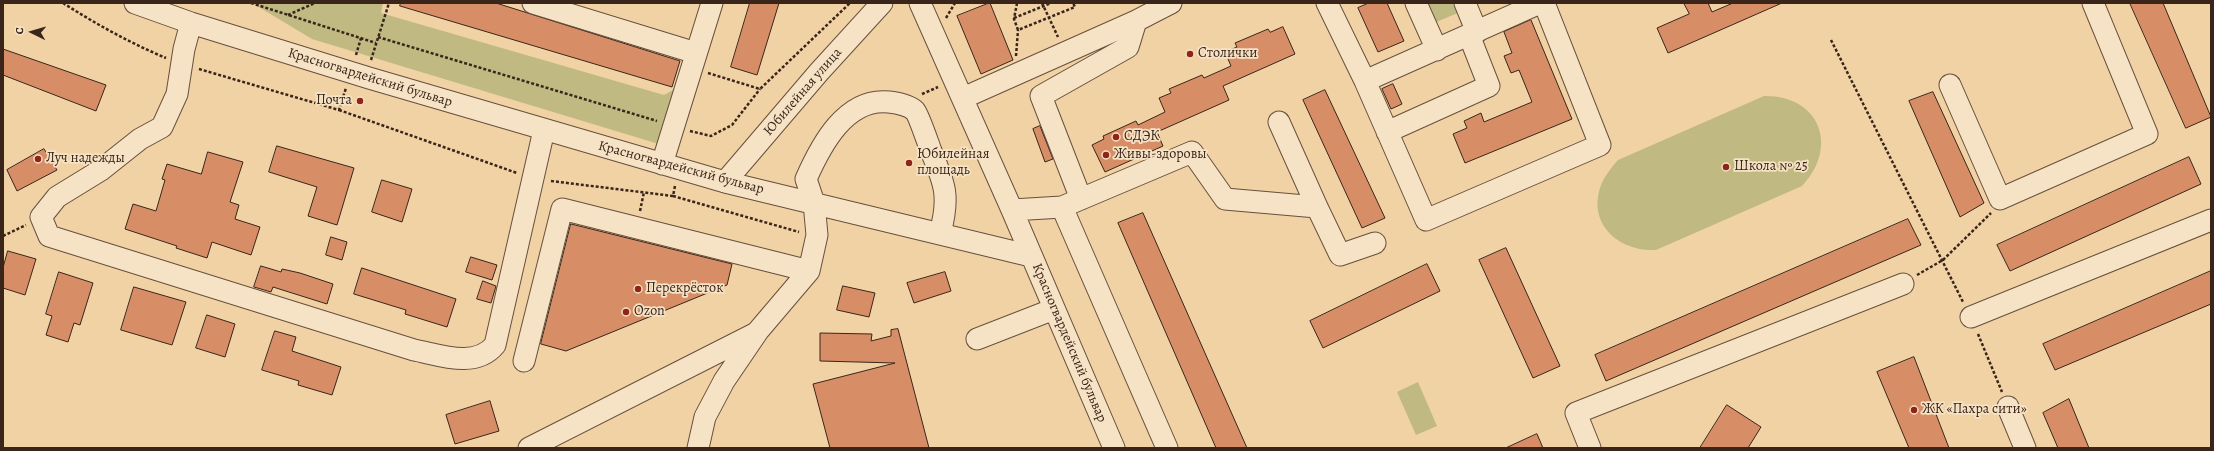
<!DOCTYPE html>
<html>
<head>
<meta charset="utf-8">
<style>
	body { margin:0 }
	#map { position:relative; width:2214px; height:451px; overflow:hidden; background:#f1d2a5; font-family:Alegreya,serif }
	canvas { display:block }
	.frame { position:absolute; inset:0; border:4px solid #39251a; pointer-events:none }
	.north { position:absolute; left:12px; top:12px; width:40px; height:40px; -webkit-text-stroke:3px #f6e2c4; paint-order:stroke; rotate:275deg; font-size:11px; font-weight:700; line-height:16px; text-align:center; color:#39251a }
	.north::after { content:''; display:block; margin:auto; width:14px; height:18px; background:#39251a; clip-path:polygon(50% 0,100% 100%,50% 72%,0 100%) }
</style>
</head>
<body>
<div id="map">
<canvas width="2214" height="451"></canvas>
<div class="frame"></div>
<div class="north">С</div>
</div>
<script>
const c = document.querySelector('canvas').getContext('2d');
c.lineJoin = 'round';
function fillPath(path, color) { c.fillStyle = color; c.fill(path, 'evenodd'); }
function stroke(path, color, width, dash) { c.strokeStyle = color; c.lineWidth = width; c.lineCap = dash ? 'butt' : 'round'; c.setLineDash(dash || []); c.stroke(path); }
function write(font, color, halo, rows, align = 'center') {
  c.font = font + ' Alegreya,serif'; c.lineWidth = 3.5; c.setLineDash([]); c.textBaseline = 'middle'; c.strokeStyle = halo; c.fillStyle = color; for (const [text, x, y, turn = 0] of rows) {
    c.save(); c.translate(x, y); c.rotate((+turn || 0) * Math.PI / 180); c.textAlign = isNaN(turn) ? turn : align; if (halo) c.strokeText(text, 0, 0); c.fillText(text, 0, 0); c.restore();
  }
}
fillPath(new Path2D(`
	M252,3h131l-2,10 283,82 9,-5 7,4 -18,51 -350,-106z
	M1426,3h27l5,10 -24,10z
	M1764,96c55,-1 76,50 38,90l-146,64c-35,2 -68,-24 -56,-62 3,-10 11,-20 18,-28z
	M1418,382l19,44 -21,9 -19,-43z`), '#c0ba82');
const building = new Path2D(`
	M401,3h95l184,58 -8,26 -272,-81z
	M750,3h29l-22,72 -26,-8z
	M990,3l23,57 -32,14 -24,-58z
	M1369,3h18l17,38 -26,11 -20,-44z
	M1684,3h24l4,9 21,-9h49l-114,50 -11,-25 32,-14z
	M2130,3h33l48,114 -25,11z
	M1531,20l41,99 -107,44 -12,-29 14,-6 -3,-7 17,-8 3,9 48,-20 -13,-32 -8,3 -7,-17 8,-3 -8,-21z
	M1283,27l12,27 -72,32 6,14 -72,32 6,14 -58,26 -13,-27 12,-6 -1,-3 33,-15 2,4 27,-13 -6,-14 12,-5 -2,-4 33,-14 2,3 27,-12 -6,-14 12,-5 -2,-4 33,-14 2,3z
	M3,49l103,36 -10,26 -93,-36z
	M1393,84l9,20 -11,5 -9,-20z
	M1325,90l60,128 -23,10 -59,-128z
	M1933,92l51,111 -24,14 -51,-116z
	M1040,126l13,33 -8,3 -12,-33z
	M277,146l77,22 -17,57 -29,-9 9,-29 -48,-15z
	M44,149l13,21 -40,21 -10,-21z
	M208,152l35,10 -13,40 9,3 -4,14 25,8 -9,28 -39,-13 -5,16 -31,-10 1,-2 -52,-17 8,-25 23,7 9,-31 -3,-1 5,-15 34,10z
	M2189,157l12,27 -191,87 -13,-26z
	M382,180l30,9 -10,33 -30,-10z
	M1143,213l104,235h-31l-98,-225z
	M1908,219l13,26 -315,136 -11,-26z
	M571,224l161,40 -5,21 -161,66 -25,-7z
	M331,237l16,5 -5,18 -16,-5z
	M1506,248l54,118 -27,12 -54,-118z
	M8,251l28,8 -11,36 -22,-7v-20z
	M471,257l26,8 -5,15 -26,-8z
	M1427,264l13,27 -117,57 -13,-27z
	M261,266l20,6 1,-3 18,4 33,11 -6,20 -54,-17 -2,5 -17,-5z
	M362,268l94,31 -9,28 -42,-13 1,-4 -52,-16z
	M2211,271v33l-156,66 -12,-26z
	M59,272l34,11 -13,42 -6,-2 -6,19 -22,-7 6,-19 -6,-2z
	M945,272l6,19 -37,12 -7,-20z
	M483,281l13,5 -5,17 -14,-4z
	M843,286l32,7 -6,24 -32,-7z
	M134,287l52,15 -14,43 -51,-15z
	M207,315l28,9 -10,33 -29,-9z
	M898,329l31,119h-99l-17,-64 82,-21 -75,-2v-28l52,1 -1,7 20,-5v-6z
	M275,331l21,6 -4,14 49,16 -9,28 -34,-10 1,-4 -37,-11z
	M1914,357l35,91h-40l-32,-76z
	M2069,399l20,49h-31l-15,-35z
	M490,401l9,30 -44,13 -9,-29z
	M1727,405l34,22 -13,21h-48z
	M1537,434l6,14h-37z`);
fillPath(building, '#d78e67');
stroke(building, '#39251a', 1);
const minor = new Path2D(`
	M135,3l56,20 178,55 356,104 306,74
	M533,3l163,50
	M920,3l92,207 102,238
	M1327,3l38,78 61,139 174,-75 -56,-142
	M1416,3l21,47
	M1465,3l12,29
	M191,23l-7,26 -7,45 -15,33 -22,12 -39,31 -44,27 -16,20 8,19 365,114c26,5 61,19 81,-5l49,-215
	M1365,81l175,-78
	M1950,85l50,114 147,-65 -54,-131
	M963,98l173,-77
	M1387,132l102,-46 -20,-51
	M662,164l50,-161
	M725,182l94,-110 63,-69
	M1081,199l-40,-103 87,-49 8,-26 35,-18
	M1062,207l130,-55 33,47 92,8 -38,-85
	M1317,207l23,48 35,-12
	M1012,210l50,-3 105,241
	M1971,317l240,-97
	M977,339l77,-30
	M524,361l38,-152 247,62
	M2008,407l17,41
	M529,448l227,-115
	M698,448l7,-31 19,-36 34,-50 51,-60 8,-36 -3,-32 -8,-24c15,-34 40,-82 83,-77 8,1 20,3 26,9 4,5 13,32 16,40 14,33 19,46 9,82
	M1590,448l-14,-35 327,-129`);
stroke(minor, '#67503d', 23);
stroke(new Path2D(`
	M63,3c33,21 67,40 103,55
	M251,3l125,40
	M1017,3l-3,16 4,11 57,-23 -2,-4
	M1042,3l16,34
	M288,15l27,-12
	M946,18l9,-15
	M1014,18l37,-15
	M378,37l279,84
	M1831,40l132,262
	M356,55l5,-17
	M1016,56l2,-26
	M371,60l18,-57
	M199,69l140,41 7,-22
	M708,73l52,16 90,-86
	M922,94l16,-7
	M339,110l178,63
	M690,131l21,5 21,-11 28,-36
	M551,181l122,15 2,-10
	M673,196l126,36
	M640,211l4,-19
	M3,236l23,-11
	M1917,275l26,-15 48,-47
	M1978,334l24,58`), '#39251a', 2.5, [3, 2]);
stroke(minor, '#f6e2c4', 21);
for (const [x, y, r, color] of [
	[1190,54,4,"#8f2418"],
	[360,101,4,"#8f2418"],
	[1116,137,4,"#8f2418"],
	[1106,155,4,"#8f2418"],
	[38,159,4,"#8f2418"],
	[909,163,4,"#8f2418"],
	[1726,167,4,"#8f2418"],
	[638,289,4,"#8f2418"],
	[626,312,4,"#8f2418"],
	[1914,410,4,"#8f2418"]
]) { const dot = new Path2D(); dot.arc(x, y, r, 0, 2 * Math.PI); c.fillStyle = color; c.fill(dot); stroke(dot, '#f6e2c4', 1.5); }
write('14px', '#39251a', '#f6e2c4', [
	["Столички",1198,54],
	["Почта",352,101,"right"],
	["СДЭК",1124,137],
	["Юбилейная",917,155],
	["площадь",917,171],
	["Живы-здоровы",1114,155],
	["Луч надежды",46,159],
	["Школа № 25",1734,167],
	["Перекрёсток",646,289],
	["Ozon",634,312],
	["ЖК «Пахра сити»",1922,410]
], 'left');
write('14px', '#39251a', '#f6e2c4', [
	["Красногвардейский бульвар",370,78,17],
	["Юбилейная улица",803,92,-49],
	["Красногвардейский бульвар",681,168,15],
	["Красногвардейский бульвар",1069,343,67]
]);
</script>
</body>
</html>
